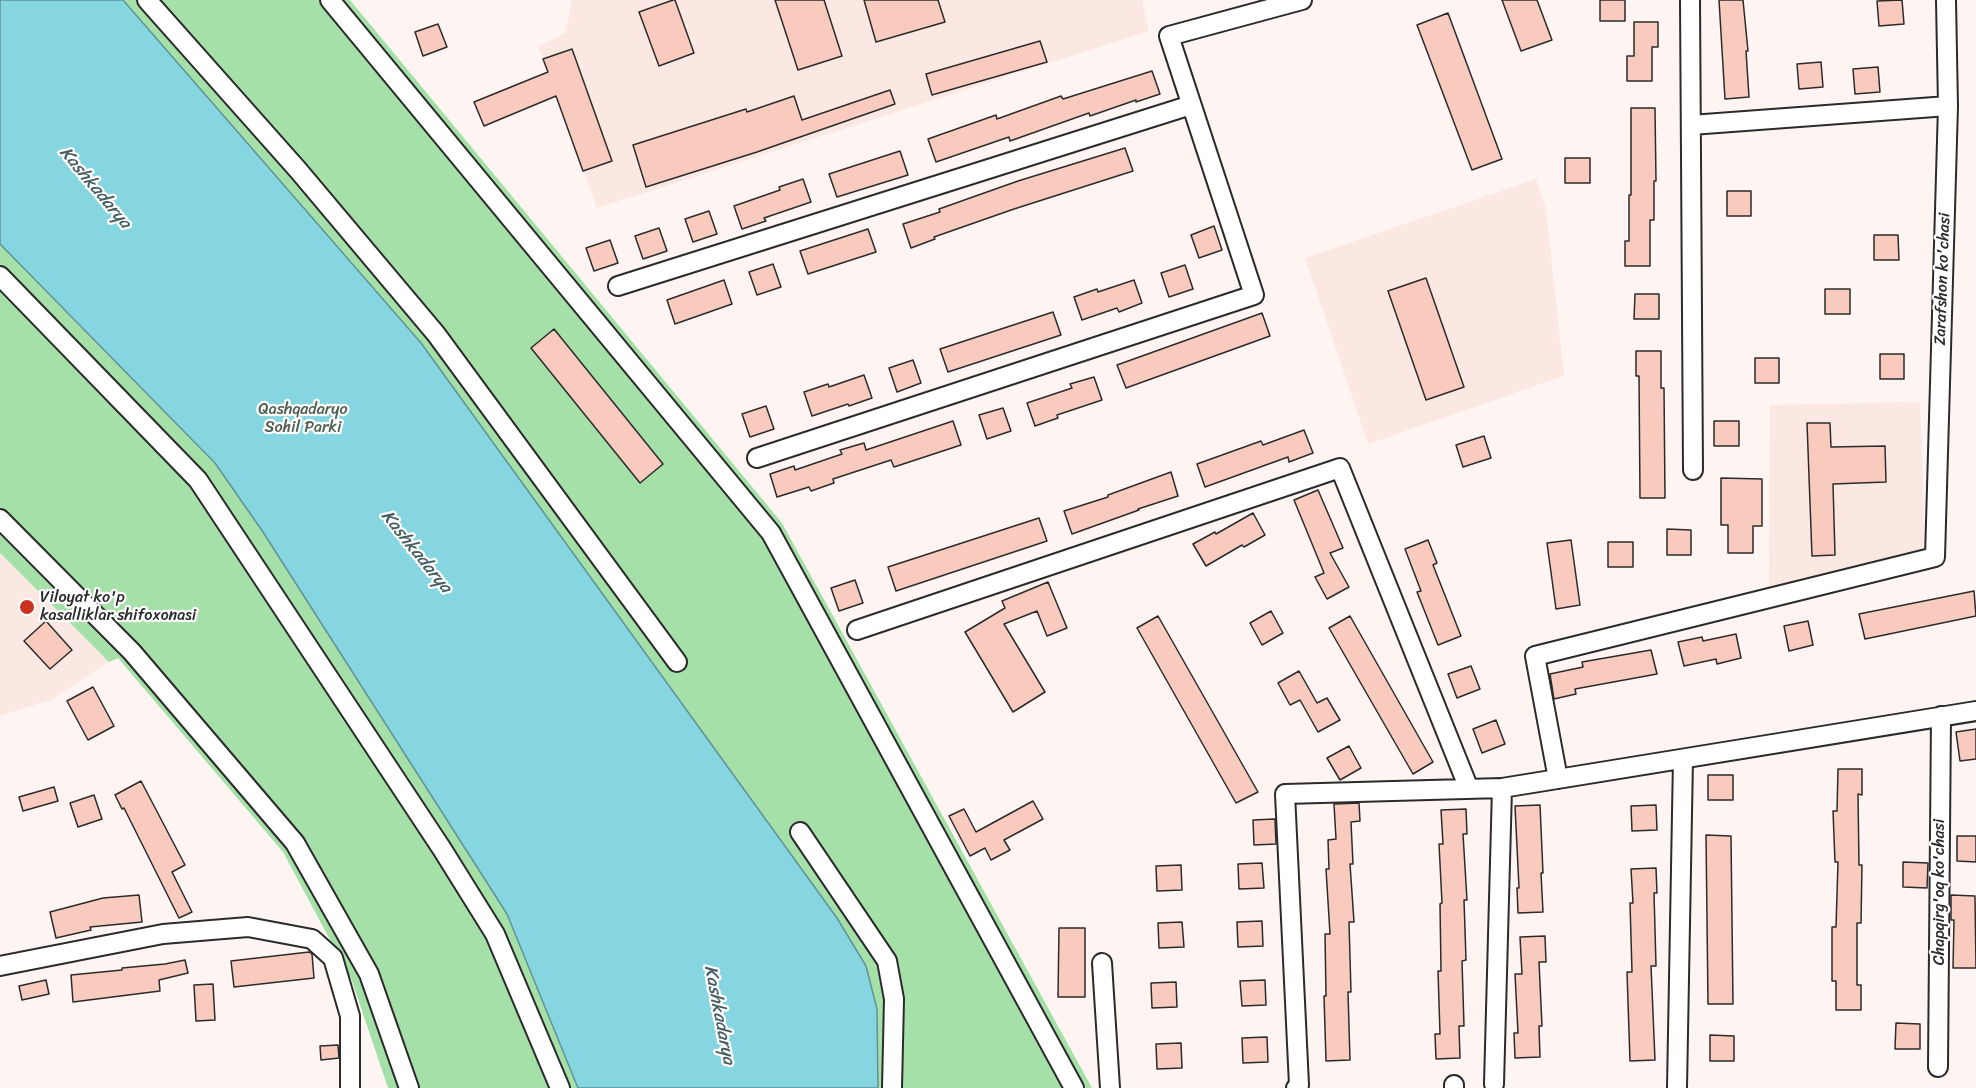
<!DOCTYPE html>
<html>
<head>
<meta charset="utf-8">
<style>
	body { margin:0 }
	canvas { display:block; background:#fef5f2 }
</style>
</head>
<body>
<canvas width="1976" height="1088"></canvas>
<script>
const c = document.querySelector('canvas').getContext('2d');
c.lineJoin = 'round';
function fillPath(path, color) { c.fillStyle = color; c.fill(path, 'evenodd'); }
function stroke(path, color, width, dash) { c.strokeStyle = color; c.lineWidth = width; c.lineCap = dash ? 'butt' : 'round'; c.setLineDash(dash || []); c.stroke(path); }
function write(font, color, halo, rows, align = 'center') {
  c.font = font + ' Sriracha,sans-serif'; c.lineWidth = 4.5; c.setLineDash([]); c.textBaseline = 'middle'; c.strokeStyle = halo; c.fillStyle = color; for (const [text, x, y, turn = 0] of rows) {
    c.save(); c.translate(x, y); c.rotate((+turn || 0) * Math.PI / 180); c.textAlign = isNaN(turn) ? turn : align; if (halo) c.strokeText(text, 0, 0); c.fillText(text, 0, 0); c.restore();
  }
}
fillPath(new Path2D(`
	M572,0h570l7,31 -552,177 -59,-161 27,-14z
	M1536,179l10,29 18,168 -196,68 -63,-186z
	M1920,402l5,146 -156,40 1,-183z
	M0,553l109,109 -58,38 -51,16z`), '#fce8e3');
fillPath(new Path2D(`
	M0,0h350l432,523 310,565h-704l-36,-107 -69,-129 -165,-194 -9,4 -109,-109z`), '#a4e0a7');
const water = new Path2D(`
	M0,0h123l298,343 416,575 29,48 11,43 1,79h-300l-71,-174 -244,-382 -48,-69 -215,-219z`);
fillPath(water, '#86d6e1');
stroke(water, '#629298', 1.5);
const building = new Path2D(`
	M673,0h2l19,53 -35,13 -20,-54z
	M775,0h49l18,56 -44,14z
	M864,0h74l7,22 -69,20z
	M1502,0h35l15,40 -31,11z
	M1600,0h25v21h-25z
	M1719,0h24l5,51h-2l3,46 -24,2z
	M1902,0l2,24 -25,2 -2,-25z
	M1448,13l54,146 -30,11 -55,-145z
	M1634,22h24v25h-6v34h-25v-25h7z
	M438,24l9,23 -24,9 -8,-24z
	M1040,41l7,21 -115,33 -6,-21z
	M572,49l40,112 -29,10 -27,-75 -72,30 -10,-24 74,-30 -5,-13z
	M1821,62l2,25 -24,2 -2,-25z
	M1878,67l2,25 -25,2 -2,-25z
	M1152,71l8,23 -24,8v-2l-46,16 -1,-3 -79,28 -1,-4 -73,25 -8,-23 68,-24 1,4 64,-23 2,3z
	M890,90l5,14 -138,48 -111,35 -13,-42 113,-36 1,3 47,-16 8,24z
	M1631,108h24l1,73h-2v39h-4v46h-25v-25h4v-46h2z
	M1125,148l8,23 -119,38 -80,28 1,2 -24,9 -8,-24 37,-12 -1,-3 79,-28z
	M900,151l8,24 -71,22 -8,-23z
	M1565,158h25v25h-25z
	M803,179l8,23 -47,16 2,3 -24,8 -8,-23 46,-16 -1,-3z
	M1727,191h24v25h-24z
	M709,211l8,23 -24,8 -8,-23z
	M1214,226l8,24 -23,8 -8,-23z
	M659,228l8,23 -24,8 -8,-23z
	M868,229l8,23 -68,22 -8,-23z
	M1874,235h24l1,25h-25z
	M610,240l8,23 -24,8 -8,-23z
	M773,264l8,23 -24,8 -8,-23z
	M1185,265l8,24 -24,8 -8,-24z
	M1426,278l38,109 -38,13 -38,-109z
	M724,280l8,24 -57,20 -8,-24z
	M1134,280l8,23 -23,9 -2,-4 -35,12 -8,-23 23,-8 1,3z
	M1825,289h25v25h-25z
	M1635,294h24v25h-25z
	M1053,312l8,23 -113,37 -8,-23z
	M1262,313l8,23 -144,52 -9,-23z
	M554,329l109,135 -23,19 -109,-135z
	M1636,351h25v37h3l1,110h-25l-1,-122h-3z
	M1880,354h24v25h-24z
	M1755,358h24v25h-24z
	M913,360l8,23 -24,9 -8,-24z
	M864,375l8,23 -23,8 -1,-2 -36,12 -8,-24 24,-8 1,3z
	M1094,377l8,23 -45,15 1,3 -23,8 -8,-23 45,-15 -2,-4z
	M766,406l8,23 -24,8 -8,-23z
	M1003,408l8,23 -24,8 -8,-24z
	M953,421l8,24 -67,22 -3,-7 -58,19 1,4 -23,8 -2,-4 -32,10 -7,-23 24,-8 1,4 47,-16 -2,-4 24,-7 2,7z
	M1714,421h25v25h-25z
	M1807,423h23l1,24 54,-1 1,36 -53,2 2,71 -23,1z
	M1304,430l9,23 -24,9 -1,-5 -83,30 -8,-23 64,-23 2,4z
	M1484,436l7,22 -28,9 -7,-22z
	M1171,472l7,24 -40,13 1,1 -67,24 -8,-23 44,-14v-2z
	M1721,478l41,1v47h-9v27h-25v-28h-7z
	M1318,490l25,58 -13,5 19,34 -22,12 -12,-22 9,-4 -30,-73z
	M1253,513l12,22 -21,12 -2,-2 -36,21 -13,-22 22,-12 1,2z
	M1039,518l8,23 -151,50 -8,-24z
	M1667,529l24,1v25h-24z
	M1428,540l9,23 -4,2 28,71 -23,9 -21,-53 4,-1 -16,-42z
	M1571,540l9,65 -24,4 -9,-66z
	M1608,542h25v25h-25z
	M855,580l8,23 -24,8 -8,-23z
	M1048,582l19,46 -20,8 -10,-25 -33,13 41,68 -32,20 -48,-80 40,-24 -3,-7z
	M1974,591l2,25 -111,23 -6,-25z
	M1271,611l12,22 -21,12 -12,-22z
	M1158,616l100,176 -22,11 -99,-175z
	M1350,616l83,146 -20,12 -84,-146z
	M46,621l26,29 -22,19 -26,-28z
	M1808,621l5,24 -24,6 -5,-25z
	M1736,634l5,24 -24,6 -1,-5 -32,7 -6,-24 24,-5 1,4z
	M1651,650l6,24 -82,15 1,5 -22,5 -4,-25 33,-7 -1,-5z
	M1471,666l9,23 -23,9 -9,-24z
	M1299,671l18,32 10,-5 13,22 -22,12 -18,-32 -10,5 -12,-22z
	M93,687l21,39 -26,14 -21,-39z
	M1496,720l9,24 -23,9 -9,-24z
	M1976,729v30l-16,2 -4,-29z
	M1349,746l12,22 -21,12 -13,-22z
	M1838,769h24v26l-4,-1 1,71h3l-1,58h-4v62h4v25h-25v-29h-4v-54h4l2,-65h-3l-2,-51h4z
	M1708,775h25v25h-25z
	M141,781l44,84 -13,7 20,40 -13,6 -55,-110 -2,1 -7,-14z
	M54,787l4,14 -35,10 -4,-14z
	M94,795l8,24 -24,8 -8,-24z
	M1033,801l10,18 -39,21 6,10 -19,10 -6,-12 -15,8 -21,-40 15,-7 12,23z
	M1359,803l1,18 -9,1 2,42h-3l4,58h-5l2,70h-3l2,68 -24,1 -2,-65h2l-1,-62h5l-4,-65h3l-1,-29 8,-1 -2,-35z
	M1540,805l3,68h-2l2,39 -25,1 -1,-25h2l-4,-82z
	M1656,805l1,25 -25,1 -1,-25z
	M1466,809l1,25h-4l4,66h-3l2,60 -4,1 2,65h-5l1,32 -24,1 -1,-25h5l-2,-63h3l-1,-67 2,-1 -3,-59h4l-2,-34z
	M1275,819l1,25 -22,1 -1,-25z
	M1706,835l25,1 2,168h-25z
	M1957,836h19v26l-19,-1z
	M1903,862l25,1 -1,25 -24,-1z
	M1262,863l2,25 -25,1 -1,-25z
	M1181,865l1,25 -25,1 -1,-25z
	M1656,868l1,25h-3l2,73h-5l4,94 -25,1 -3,-89h5l-2,-69h3l-2,-34z
	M139,895l3,27 -52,5 1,3 -35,8 -6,-26 53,-14z
	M1951,895l24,1 1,72h-23l1,-48h-3z
	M1262,921l1,25 -25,1 -1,-25z
	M1182,922l2,25 -25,1 -1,-25z
	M1059,928h26v69h-27z
	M1545,936l1,26h-7l3,64h-3l1,31 -25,1 -1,-25h4l-3,-59h7l-2,-37z
	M309,952l3,2 2,24 -80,9 -3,-26z
	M185,960l3,13 -29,7 1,11 -87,11 -2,-27 51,-5v-2l43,-4z
	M46,980l3,14 -27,6 -3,-14z
	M1265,980l1,25 -24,1 -2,-25z
	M1176,982l1,25 -25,1 -1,-25z
	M213,984l2,36 -19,1 -2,-36z
	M1896,1023l24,1v25h-25z
	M1710,1035l24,1v25h-24z
	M1267,1037l1,25 -25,1 -1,-25z
	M1181,1043l1,25 -25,1 -1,-25z
	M338,1045l1,13 -18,2 -1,-14z`);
fillPath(building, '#f9cbbf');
stroke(building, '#2b2b2b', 1.5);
const minor = new Path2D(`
	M147,0l151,170 138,164 241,328
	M330,0l441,533 303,555
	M1690,0l3,470
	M1691,125l257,-19
	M0,276l198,204 244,369 53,85 65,154
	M618,286l573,-181
	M757,458l497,-163 -85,-259 133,-36
	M0,519l132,133 163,191 74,131 40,114
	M857,630l483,-162 129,321
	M1558,779l-23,-123 400,-99 13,-451 -2,-106
	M800,832l87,129 7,38 -2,89
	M1102,963l8,125
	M0,966l163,-32 85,-7 64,12 21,19 17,58v72
	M1938,1067l3,-351
	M1494,1084l8,-296
	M1454,1085v3
	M1296,1088l3,-3 -14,-291 217,-6 474,-77
	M1677,1088l6,-329`);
stroke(minor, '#2b2b2b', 22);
stroke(minor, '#fff', 18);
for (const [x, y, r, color] of [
	[27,607,8,"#c8321e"]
]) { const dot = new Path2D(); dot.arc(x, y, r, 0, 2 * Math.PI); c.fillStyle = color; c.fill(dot); stroke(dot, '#fff', 2); }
write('16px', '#2b2b2b', '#fff', [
	["Zarafshon ko'chasi",1943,279,-88],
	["Chapqirg'oq ko'chasi",1940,892,-90]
]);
write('16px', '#4f6150', '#fff', [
	["Qashqadaryo",303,410],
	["Sohil Parki",303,428]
]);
write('16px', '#2b2b2b', '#fff', [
	["Viloyat ko'p",40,598],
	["kasalliklar shifoxonasi",40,616]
], 'left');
write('italic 18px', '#465e62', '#fff', [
	["Kashkadarya",95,188,50],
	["Kashkadarya",416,552,51],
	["Kashkadarya",719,1015,79]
]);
</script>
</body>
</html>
